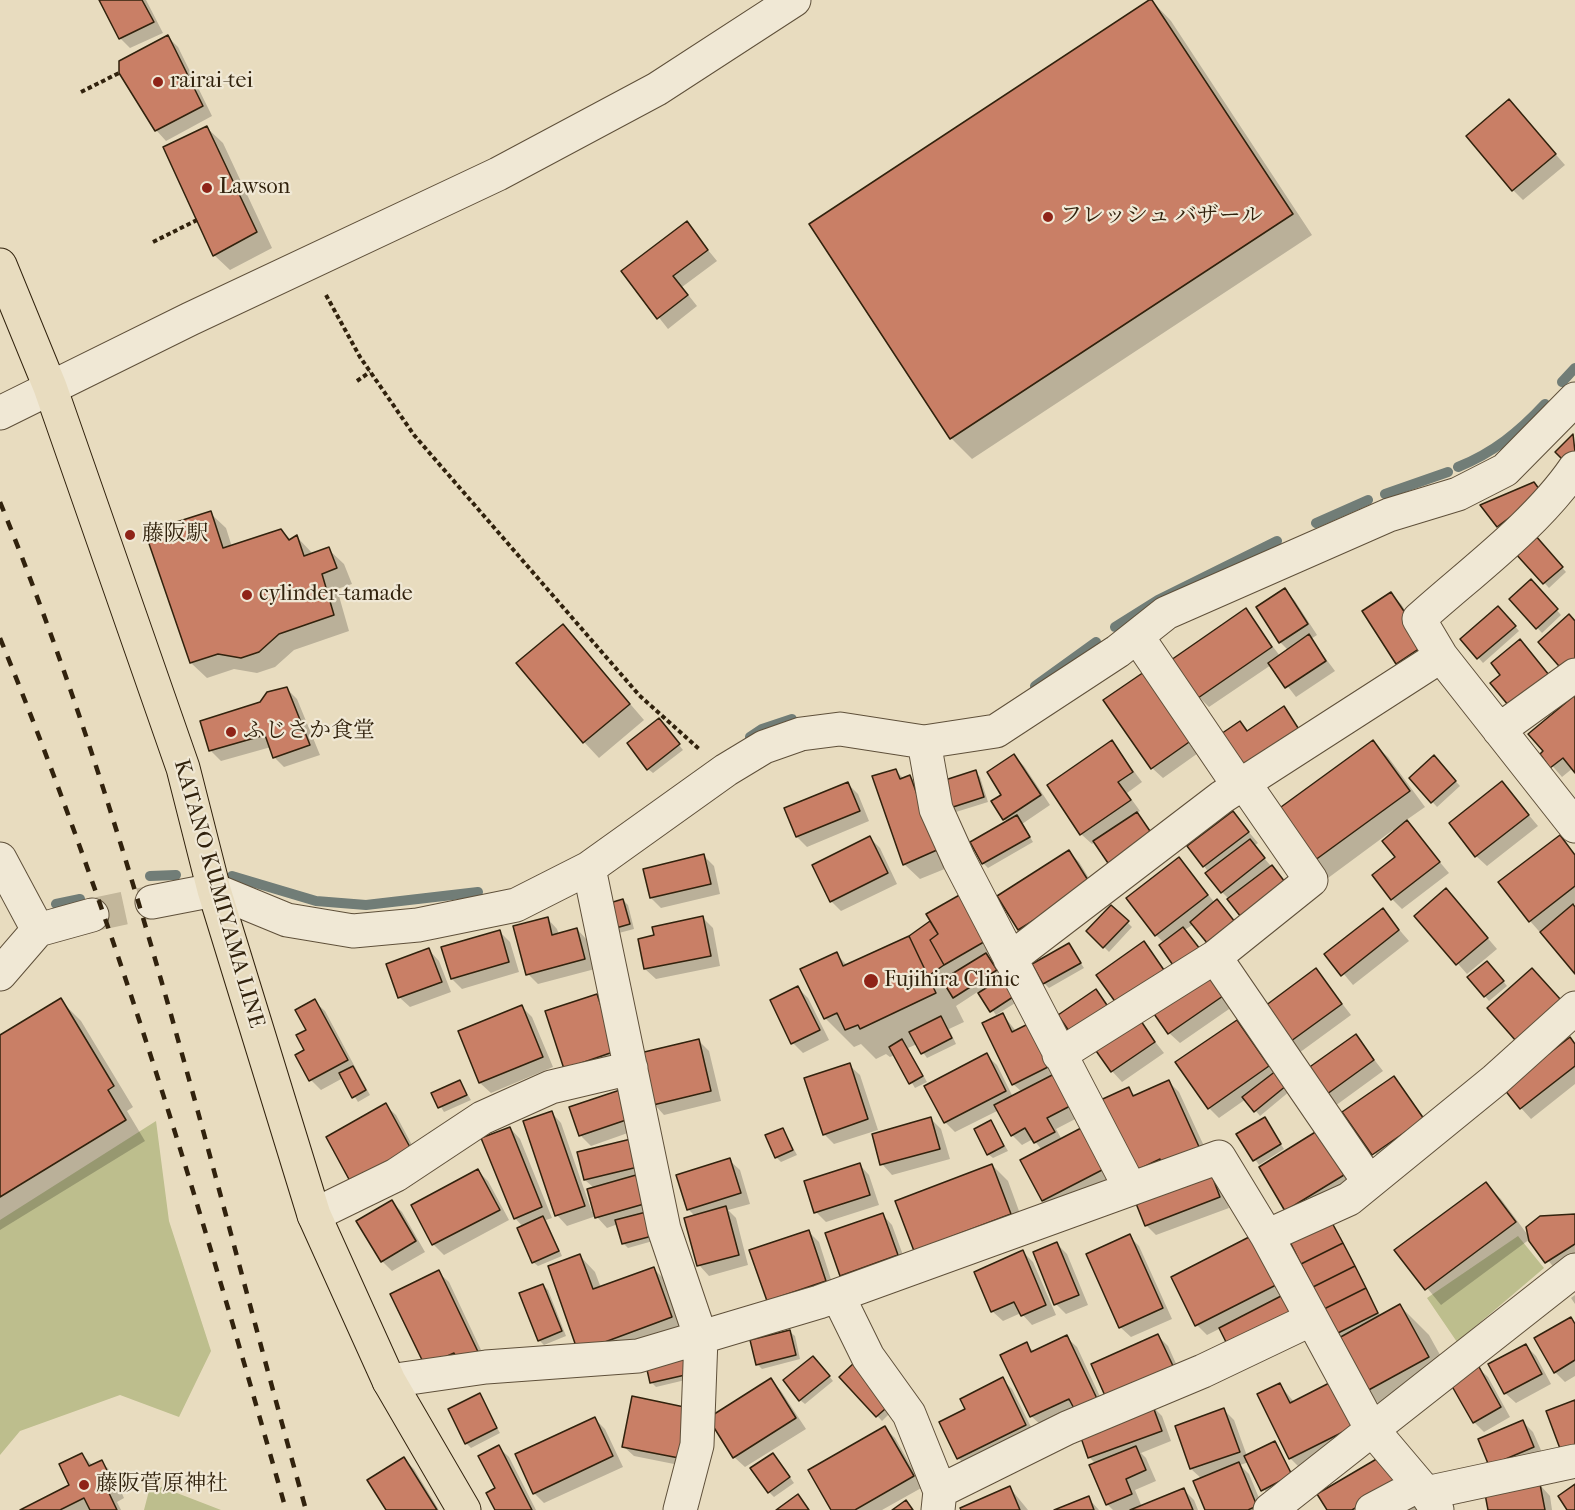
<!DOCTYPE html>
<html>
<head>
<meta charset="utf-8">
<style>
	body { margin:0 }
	canvas { display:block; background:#e8dcbf }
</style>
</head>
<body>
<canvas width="1575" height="1510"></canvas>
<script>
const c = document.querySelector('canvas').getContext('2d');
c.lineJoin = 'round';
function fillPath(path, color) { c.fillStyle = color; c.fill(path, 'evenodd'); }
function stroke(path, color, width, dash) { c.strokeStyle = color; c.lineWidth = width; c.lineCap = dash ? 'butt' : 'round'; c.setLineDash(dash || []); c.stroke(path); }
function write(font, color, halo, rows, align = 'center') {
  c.font = font + ' "IM FELL French Canon","Noto Serif JP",serif'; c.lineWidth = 4.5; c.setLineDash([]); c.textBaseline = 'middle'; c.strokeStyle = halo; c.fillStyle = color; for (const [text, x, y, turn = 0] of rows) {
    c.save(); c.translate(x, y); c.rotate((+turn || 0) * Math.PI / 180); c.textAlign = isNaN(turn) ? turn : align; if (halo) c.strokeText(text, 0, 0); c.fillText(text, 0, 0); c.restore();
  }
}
fillPath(new Path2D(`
	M156,1121l13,100 42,130 -32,66 -59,-22 -100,36 -20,24v-235z
	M1518,1236l26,32 -87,74 -30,-44z
	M151,1483l70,27h-77z`), '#bdbe8d');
fillPath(new Path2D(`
	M101,0h45l17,33 -33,15 -10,-10z
	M1151,0l20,21 141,214 -340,224 -21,-21z
	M168,37l10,10 34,69 -46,25 -10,-11z
	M1509,101l56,64 -42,35 -10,-10z
	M207,128l16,15 49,105 -42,22 -16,-15z
	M686,223l31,38 -35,26 15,19 -29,23 -45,-57z
	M210,513l16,15 6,19 49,-17 10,10 6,-3 16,17 15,-5 16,15 8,20 -15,5 12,42 -55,19 -19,17 -18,6 -23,-4 -27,9 -16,-15z
	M1539,542l27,30 -17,16 -32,-35z
	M1531,581l30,34 -19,18 -31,-34z
	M1285,590l10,11 22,34 -6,4 24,32 -39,26 -25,-32 -62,42 -10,-10 46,-87 35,46 8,-6 -8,-8z
	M1391,594l10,10 34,51 -27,18 -10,-10z
	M1503,612l16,19 -36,32 -21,-24z
	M563,626l81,94 -45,38 -15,-16z
	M1143,674l58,77 -38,27 -11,-10 -47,-67z
	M287,689l10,10 23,56 -36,12 -10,-10 -3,-10 -50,14 -10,-10 -9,-29 58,-19z
	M1575,696v75l-2,-3 -11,9 -20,-23z
	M1283,708l26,33 -59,41 -10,-59 9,9z
	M663,725l20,25 -30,23 -5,-4z
	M1112,742l30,40 -15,11 13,18 -3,2 26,34 -68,-5 -3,2 -11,-10z
	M1372,742l16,15 37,50 -20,14 44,52 -47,36 -10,-10 5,-42 -4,-27 -69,51 -16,-16z
	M1014,756l10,10 26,39 -28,19 11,18 -45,26 -5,-5 25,-41 -4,-3 -1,-24z
	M1438,762l22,24 -23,21 -26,-29z
	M895,770l9,9 6,-3 15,16 27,74 -32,13 -16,-15z
	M975,772l5,5 8,25 -32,10 -4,-5z
	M1502,783l36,43 -51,40 -11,-10z
	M848,784l10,10 11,27 -62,26 -10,-10 -11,-28z
	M1233,813l25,30 -4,3 43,51 -69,1 -6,-6 -18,-26z
	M1560,837l15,17v50l-3,2 3,2v64l-45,-51z
	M870,838l10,10 17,36 -56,27 -10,-10z
	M1069,852l10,10 21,34 -70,44 -10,-11 -21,-33z
	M704,856l10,10 6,28 -59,14 -10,-10z
	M1179,859l36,44 -21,21 -30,19 -8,-8z
	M962,895l58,105 -24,15 -17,-24 -23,15 8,16 -15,7 7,15 -29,14 -10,-14 -9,4 19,34 -12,6 -20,-33 -5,2 -4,-3 -10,5 -15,-15 -7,3 -29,-29 11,-64 12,12 62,-29 22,-16z
	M623,900l5,5 6,24 -19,5z
	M1456,901l41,48 -30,25 -51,-58z
	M1111,907l21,20 -23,25 -21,-21z
	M1382,910l27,31 -56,44 -26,-31z
	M547,918l10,11 2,6 18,-6 10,11 8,29 -57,15 -10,-10z
	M703,918l10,10 7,38 -64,13 -11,-10 11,-32z
	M499,931l11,11 9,30 -57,17 -10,-10z
	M1144,943l32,41 -46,32z
	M1069,945l15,23 -35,20 -5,-5z
	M429,950l10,11 12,31 -41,15 -11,-10z
	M1492,967l15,19 -18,15 -20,-24z
	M1316,970l35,45 -52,38 -11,-10z
	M1207,975l25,32 -52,36 -11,-10z
	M798,988l10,10 21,42 -26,13 -10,-10z
	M597,996l10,10 18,55 -49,17z
	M60,1000l21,21 52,86 -6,4 18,30 -145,89v-193z
	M314,1001l11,10 45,84 -12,7 -15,-24 -22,12 -10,-10 -5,-29z
	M522,1007l10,10 21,50 -62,26 -11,-10 -20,-51z
	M1003,1015l13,16 15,-7 52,91 -27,14 6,11 20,-11 32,50 -60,32 -11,-10 -21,-40 20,-11 -9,-11 -11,6 -10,-10 -13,-25 -44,22 -10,-10 41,-67 11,10 16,32 9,-5 -9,-8z
	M1138,1020l26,33 -42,29 -10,-11z
	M1237,1022l59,64 -36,30 -14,-17 -27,19 -10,-10z
	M1356,1036l27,35 -48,35 -11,-10z
	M699,1041l10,10 12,50 -57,14 -10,-11z
	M1575,1044v40l-44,35 -10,-11z
	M849,1065l11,10 18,55 -44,14 -10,-10z
	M1394,1078l39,51 -49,35 -40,-51z
	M460,1082l11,18 -27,12 -11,-18z
	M1169,1082l10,10 31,67 -70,24 -12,-94 8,7z
	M619,1092l20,37 -48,17 -11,-11z
	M385,1105l11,10 24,45 -57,32z
	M551,1112l10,11 31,89 3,-1 -1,-23 -9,-8 46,-39 29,98 -32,9 -5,-5 -5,-19 -11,4 -11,-12 -29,10 -10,-11z
	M931,1119l10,10 9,30 -58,16 -10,-11z
	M1264,1119l20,30 -25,16 -21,-30z
	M991,1122l17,29 -15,7 -5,-4z
	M510,1128l10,11 32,79 -6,2 16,36 -24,10 -5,-4 -10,-35 -8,-9z
	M783,1129l14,26 -16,7 -5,-5z
	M1317,1133l36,53 -67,24z
	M729,1160l11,10 10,34 -22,6 8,8 12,47 -39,11 -10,-11 -4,-49 -7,-7z
	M859,1164l10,11 10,30 -53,17 -10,-10z
	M992,1165l16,16 18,49 -95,36z
	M478,1171l10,10 21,39 -65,35 -10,-10 -21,-40z
	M1211,1175l10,10 8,23 -73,27 -10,-10z
	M1486,1184l15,15 29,39 45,-22v53l-13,8 -32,-38 -89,66 -44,-54z
	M392,1202l10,10 23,40 -33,19 -10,-10z
	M882,1214l10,11 15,41 -55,20 -10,-10 -15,-42z
	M1329,1220l52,97 19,-11 29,29 25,45 23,-13 11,10 22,40 -26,15 -10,-10 -19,-34 -60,32 -29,-29 -29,-57z
	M809,1232l10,10 16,50 -67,8z
	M1129,1236l10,10 33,73 -41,18 -11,-10z
	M1251,1238l34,58 -78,39 -10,-10z
	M1057,1244l10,10 21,51 -22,9 -10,-10z
	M1023,1252l10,10 23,53 -24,10 -11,-12 -18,8 -11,-10z
	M580,1256l15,16 6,16 53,-19 15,15 18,49 -92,33z
	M438,1272l11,10 40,85 -52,9z
	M543,1285l5,5 18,46 -22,9 -5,-5z
	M1575,1295v9l-4,-6z
	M1571,1319l4,4v53l-10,6 -10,-10z
	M790,1332l5,4 5,23 -38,10 -5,-5z
	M1158,1336l10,10 15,33 -65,28z
	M1066,1337l11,10 32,69 -67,10 -11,-10 -5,-72 8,8z
	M1526,1346l10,10 15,28 -35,19 -11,-10z
	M818,1362l15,19 -28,23 -5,-4z
	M647,1363l51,14 -42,10 -4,-4z
	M841,1377l55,30 -14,14z
	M1002,1379l10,10 23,46 -66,33 -11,-10 9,-48z
	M771,1380l10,11 25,38 -61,38 -11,-10z
	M1280,1385l14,17 76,32 -70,34 -10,-10z
	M479,1395l21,38 -29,15 -5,-5z
	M1152,1406l10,10 9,25 -30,12 5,5 10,23 -21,9 7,17 42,-17 10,10 4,10h-85l-6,-6 -11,-40 -6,-6 -9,-25z
	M688,1409l1,58 -55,-11 -11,-10z
	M1224,1410l10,10 13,36 28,-13 21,37 -29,14 -18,-32 -9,3 9,9 15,36h-57l-5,-31 -11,-10 -14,-42z
	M595,1419l10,10 18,38 -79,36 -10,-10z
	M1523,1422l10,10 11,25 -54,8z
	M885,1428l10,10 28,49 -41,23h-49z
	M498,1447l11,10 27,53h-39z
	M82,1454l10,11 9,-3 11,10 12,26 -7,4 4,8h-98l48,-24z
	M404,1459l10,10 25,41h-51z
	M777,1459l17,24 -20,14 -5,-5z
	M1540,1485l10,11 2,14h-63z
	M1010,1488l18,22h-66z
	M1088,1498l11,12h-41z
	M1415,1503l7,7h-21z`), '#0003');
stroke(new Path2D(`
	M1562,382l13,-14
	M1458,467c35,-14 61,-35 87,-63
	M1385,494l63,-22
	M1316,523l52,-23
	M1115,627l43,-27 119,-59
	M1035,686l61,-44
	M750,737l12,-8 30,-10
	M150,876l26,-1
	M232,876l84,25 50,4 112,-13
	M56,904l24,-5`), '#717d77', 10);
const building = new Path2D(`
	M99,0h43l12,22 -35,17z
	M1149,0h3l141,214 -343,225 -141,-215z
	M168,35l35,71 -48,25 -36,-58v-12z
	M1509,99l47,55 -44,37 -46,-55z
	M207,126l50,106 -44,24 -50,-109z
	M687,221l21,29 -35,26 15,19 -31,24 -36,-48z
	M1573,434l2,18 -10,10 -10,-10z
	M1534,482l8,11 -45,34 -17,-22z
	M211,511l12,37 58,-19 8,11 8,-5 7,21 25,-9 8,21 -15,6 12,41 -55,19 -20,18 -18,6 -23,-4 -28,9 -45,-131z
	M1535,535l28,32 -20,17 -28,-31z
	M1531,579l27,30 -22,20 -27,-30z
	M1285,588l23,36 -29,19 -23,-36z
	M1391,592l35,52 -30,20 -34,-53z
	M1498,606l18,20 -39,33 -17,-20z
	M1246,608l26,39 -74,51 -27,-38z
	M1569,614l6,7v44l-10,8 -27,-31z
	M563,624l67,80 -47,39 -67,-80z
	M1309,634l17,27 -41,27 -17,-25z
	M1520,639l33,41 -40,31 -23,-28 10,-8 -9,-12z
	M1144,672l48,68 -41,29 -48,-69z
	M287,687l23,58 -37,13 -8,-23 -56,16 -9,-30 60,-19 7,-10z
	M1575,695v78l-12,-15 -13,10 -10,-14 3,-3 -15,-17z
	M1284,706l16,25 -61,42 -24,-35 25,-17 7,10z
	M659,718l21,26 -33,26 -20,-27z
	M1112,740l21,32 -15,10 13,18 -51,35 -33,-50z
	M1373,740l37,51 -103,75 -37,-51z
	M1014,754l27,41 -38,25 -12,-19 10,-6 -14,-23z
	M1434,755l22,26 -25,22 -22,-25z
	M896,769l4,10 10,-4 27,75 -34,15 -31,-89z
	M976,770l8,27 -34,11 -8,-27z
	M1502,781l27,34 -54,42 -26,-34z
	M848,782l12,29 -64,26 -12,-29z
	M1233,811l16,21 -46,35 -16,-21z
	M1137,812l17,25 -44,29 -17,-25z
	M1017,815l13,22 -48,27 -12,-22z
	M1407,820l33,42 -49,38 -19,-25 23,-18 -13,-16z
	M1560,835l15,20v31l-46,36 -31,-40z
	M870,836l18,37 -58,29 -18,-37z
	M1250,839l15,19 -44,35 -16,-20z
	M1069,850l22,35 -73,45 -21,-34z
	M704,854l7,30 -61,14 -7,-29z
	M1179,857l29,38 -53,41 -29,-38z
	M1272,865l16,21 -44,35 -17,-22z
	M1446,888l42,50 -32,27 -42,-49z
	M963,893l26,46 -45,26 -14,-25 8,-6 -12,-20z
	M623,899l7,25 -21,6 -6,-25z
	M1217,899l22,28 -27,22 -22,-27z
	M1573,904l2,3v67l-35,-42z
	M1111,905l18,16 -26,27 -17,-17z
	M1383,908l16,22 -58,46 -17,-22z
	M703,916l8,40 -67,13 -6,-30 16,-4 -2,-8z
	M548,917l4,18 25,-7 8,31 -59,16 -13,-49z
	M930,921l8,13 -8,6 14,25 -16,11 -19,-40z
	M1183,927l17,22 -25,19 -16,-23z
	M500,930l9,32 -58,17 -10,-32z
	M909,936l27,57 -76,36 -2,-4 -13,5 -8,-17 -13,6 -24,-50 37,-17 6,14z
	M1144,941l22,32 -47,34 -23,-32z
	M1069,943l12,20 -38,21 -11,-20z
	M429,948l13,34 -44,16 -12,-34z
	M986,953l11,17 -44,28 -11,-18z
	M1487,961l17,20 -20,16 -17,-20z
	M1316,968l26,36 -55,40 -26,-35z
	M1532,968l29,32 -45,41 -29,-33z
	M1207,973l16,23 -55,38 -16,-23z
	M1005,976l11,19 -26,17 -12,-19z
	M798,986l22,44 -29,14 -21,-44z
	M1096,989l15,22 -38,26 -15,-22z
	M597,994l19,57 -52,18 -19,-58z
	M61,998l53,88 -6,4 18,30 -126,77v-162z
	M315,999l33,61 -39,21 -14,-26 9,-5 -8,-15 10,-5 -11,-20z
	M522,1005l21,52 -64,26 -21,-52z
	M1003,1013l9,19 20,-10 20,43 -40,20 -30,-62z
	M941,1016l11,22 -31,16 -12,-22z
	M1139,1018l16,24 -44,30 -17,-24z
	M1237,1020l32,46 -61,43 -33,-47z
	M1356,1034l18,26 -51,37 -19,-26z
	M1570,1037l5,7v22l-55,43 -16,-20z
	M699,1039l12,52 -58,14 -13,-52z
	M902,1039l21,37 -14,8 -20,-37z
	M987,1053l19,38 -62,32 -20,-37z
	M850,1063l18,56 -45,16 -19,-57z
	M353,1066l13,24 -14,8 -13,-25z
	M1281,1067l11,14 -38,31 -12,-15z
	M1058,1072l16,32 -27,14 8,14 -21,11 -9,-15 -14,8 -17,-31z
	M1394,1076l30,43 -52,36 -30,-43z
	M460,1080l7,15 -29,13 -7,-15z
	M1169,1080l31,69 -37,17 -3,-7 -31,15 -35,-71 35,-16 4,9z
	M620,1090l9,29 -50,17 -10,-29z
	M386,1103l25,46 -60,34 -25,-46z
	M552,1111l33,95 -30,10 -32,-95z
	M931,1117l9,32 -60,16 -8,-31z
	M1265,1117l16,27 -28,17 -17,-27z
	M991,1120l13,26 -17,9 -13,-26z
	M510,1127l32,80 -28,12 -33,-81z
	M1083,1127l21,42 -62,32 -22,-41z
	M783,1128l10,22 -18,8 -10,-23z
	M1317,1131l27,44 -59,36 -26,-44z
	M631,1139l7,28 -54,13 -7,-28z
	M730,1158l11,35 -54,17 -11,-35z
	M860,1163l10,32 -56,18 -10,-32z
	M992,1164l19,50 -97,37 -19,-50z
	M478,1169l22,41 -68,35 -21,-40z
	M1211,1173l9,24 -75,29 -10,-25z
	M636,1175l8,29 -49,14 -8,-29z
	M1486,1182l30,40 -91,68 -31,-40z
	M392,1200l24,41 -35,21 -25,-41z
	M726,1206l13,49 -42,11 -13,-48z
	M650,1211l6,24 -34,9 -7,-24z
	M883,1213l15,42 -58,21 -15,-43z
	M1575,1214v30l-30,19 -16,-22 -3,-14 14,-11z
	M543,1216l16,35 -27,12 -15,-35z
	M1330,1219l13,24 -42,21 -12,-24z
	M809,1230l17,51 -59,20 -18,-51z
	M1130,1234l33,74 -44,20 -33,-74z
	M1251,1236l25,49 -81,41 -24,-49z
	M1057,1242l22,53 -25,10 -21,-53z
	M1343,1243l12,23 -42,21 -12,-23z
	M1023,1250l23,55 -25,11 -7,-14 -23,10 -17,-40z
	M580,1254l13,35 61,-22 18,50 -94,35 -30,-86z
	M1355,1266l11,22 -42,21 -11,-22z
	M439,1270l41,86 -19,10 -7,-13 -29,13 -35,-72z
	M543,1284l19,47 -24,10 -19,-48z
	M1366,1288l12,25 -42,21 -12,-25z
	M1283,1295l10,20 -64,33 -10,-20z
	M1400,1304l29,53 -64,35 -28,-53z
	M1571,1317l4,7v36l-21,13 -20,-35z
	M790,1330l6,25 -40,10 -6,-25z
	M1158,1334l16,34 -68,30 -15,-34z
	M1067,1335l33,70 -22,11 -9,-17 -39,18 -30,-62 27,-13 4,10z
	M1526,1344l16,30 -38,20 -16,-30z
	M689,1351l5,22 -44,10 -5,-22z
	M813,1356l17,20 -31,25 -16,-21z
	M855,1362l38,40 -17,15 -37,-40z
	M1478,1365l23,42 -28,16 -24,-42z
	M1003,1377l23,48 -69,34 -18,-37 26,-13 -5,-10z
	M771,1378l25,40 -63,40 -25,-40z
	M1339,1378l22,45 -72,36 -32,-65 23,-11 10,20z
	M480,1393l17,35 -32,16 -17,-35z
	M632,1396l57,12 -10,50 -57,-11z
	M1575,1400v49l-13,5 -16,-43z
	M1152,1404l10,27 -74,27 -9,-26z
	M1224,1408l16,44 -50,17 -15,-43z
	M595,1417l18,39 -80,38 -18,-40z
	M1523,1420l11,27 -45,19 -11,-27z
	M885,1426l29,50 -59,34h-24l-23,-40z
	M1275,1441l17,34 -31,16 -17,-35z
	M499,1445l33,65h-37l-9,-17 9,-5 -17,-32z
	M1136,1446l10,24 -20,9 6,15 -26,11 -17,-40z
	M82,1453l7,13 13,-6 13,27 -7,4 9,19h-27l-6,-12 -24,12h-40l49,-25 -10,-21z
	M773,1453l17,24 -22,16 -18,-25z
	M1385,1454l16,27 -49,29h-25l-10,-16z
	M404,1457l33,53h-51l-19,-30z
	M1239,1462l18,44 -9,4h-43l-12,-29z
	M1540,1484l5,26h-57l-3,-16z
	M1575,1484v26h-8l-9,-14z
	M1010,1486l10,24h-59l-1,-2z
	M1184,1488l9,22h-63z
	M798,1494l11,16h-33z
	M1089,1496l5,14h-40z
	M906,1500l7,10h-21z`);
fillPath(building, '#c97f66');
stroke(building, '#31220d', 1.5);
stroke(new Path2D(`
	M92,915l60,-13`), '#c3b79b', 33, [33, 16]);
const minor = new Path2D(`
	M0,413l190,-94 308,-145 159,-85 137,-89
	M1137,636l102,150
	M1441,656l-22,-37c51,-46 117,-94 156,-151
	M1499,730l76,-55
	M924,742l12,67 23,51 171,328
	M0,859l38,71
	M589,868l75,361 37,109 -4,107 -17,65
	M152,902l62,-12 73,30 66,11 65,-6 98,-20 73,-37 137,-98 38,-23 37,-13 39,-5 84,13 72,-11 122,-80 48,-38 223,-98 69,-21 47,-24 70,-71
	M1215,957l154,225
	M1010,959l212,-162 219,-141 134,170
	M0,974l38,-44 54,-15
	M1059,1055l156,-98 96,-77 -67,-97
	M314,1215l82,-40 86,-57 69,-31 80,-19
	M1267,1236l82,-37 146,-119 80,-72
	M838,1296l30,61 41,57 31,77 -2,19
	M389,1381l97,-14 152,-11 181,-54 400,-145 48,79 104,192 55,65 11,17
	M940,1491l127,-63 136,-57 109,-52
	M1426,1493l149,-32
	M1270,1510l305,-240
	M1372,1510l47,-25`);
const major = new Path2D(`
	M0,265l50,122 133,381 31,122 100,325 75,166 75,129`);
stroke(minor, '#5f503a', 35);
stroke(major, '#31220d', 35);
stroke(new Path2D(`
	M81,92l38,-19
	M153,242l44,-22
	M326,295l34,62 54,78 225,260 60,54
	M357,381l13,-9`), '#31220d', 4, [4.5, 3]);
stroke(minor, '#f0e8d5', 33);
stroke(major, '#e8dcbf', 33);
stroke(new Path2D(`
	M0,502c133,326 211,670 306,1008
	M0,638c116,284 203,578 286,872`), '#31220d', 4.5, [10, 10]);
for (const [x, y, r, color] of [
	[158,82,6,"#8f2418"],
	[207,188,6,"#8f2418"],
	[1048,217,6,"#8f2418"],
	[130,535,6,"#8f2418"],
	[247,595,6,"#8f2418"],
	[231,732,6,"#8f2418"],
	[871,981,8,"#8f2418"],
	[84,1485,6,"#8f2418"]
]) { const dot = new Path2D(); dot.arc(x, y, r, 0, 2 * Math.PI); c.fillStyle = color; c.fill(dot); stroke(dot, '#f0e8d5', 2); }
write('22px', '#31220d', '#f0e8d5', [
	["rairai-tei",170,82],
	["Lawson",219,188],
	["フレッシュ バザール",1060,217],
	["藤阪駅",142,535],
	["cylinder-tamade",259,595],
	["ふじさか食堂",243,732],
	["Fujihira Clinic",884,981],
	["藤阪菅原神社",96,1485]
], 'left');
write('22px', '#31220d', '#f0e8d5', [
	["KATANO KUMIYAMA LINE",218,894,74]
]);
</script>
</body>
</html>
